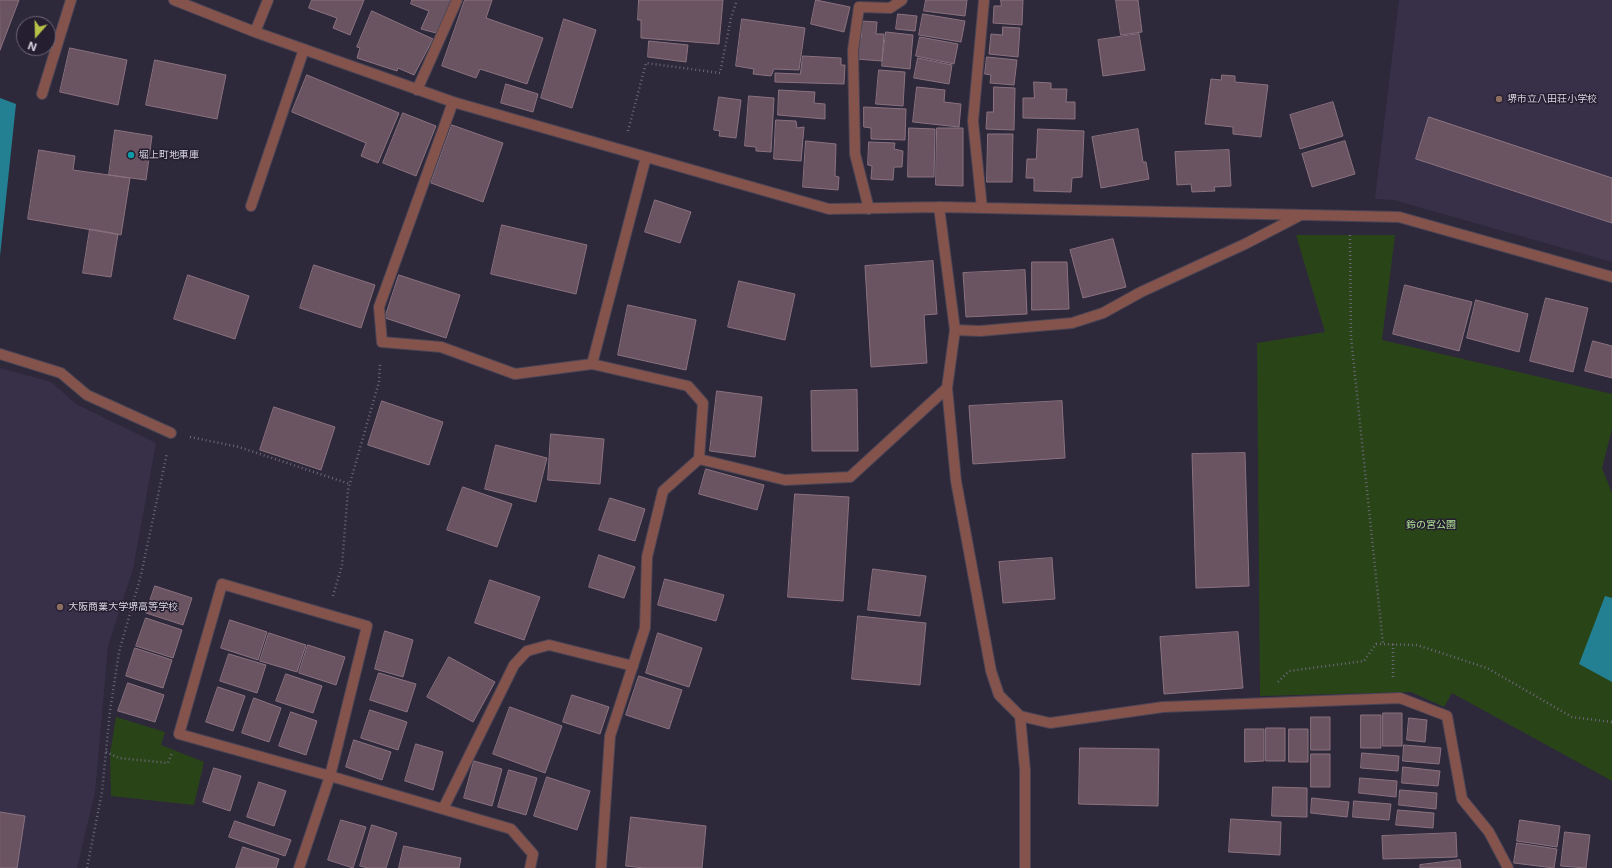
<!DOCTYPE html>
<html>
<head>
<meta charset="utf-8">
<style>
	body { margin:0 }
	#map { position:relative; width:1612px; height:868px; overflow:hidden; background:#2e283b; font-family:Inter,sans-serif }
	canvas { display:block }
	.north { position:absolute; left:16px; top:16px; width:40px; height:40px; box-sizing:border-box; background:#241e30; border:1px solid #6c6776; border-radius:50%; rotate:200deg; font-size:11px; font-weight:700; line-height:16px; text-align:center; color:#d7d4e0 }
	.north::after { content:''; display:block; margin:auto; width:14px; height:18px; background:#b7c148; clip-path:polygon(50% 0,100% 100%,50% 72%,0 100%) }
</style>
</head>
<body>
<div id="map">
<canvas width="1612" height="868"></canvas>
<div class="north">N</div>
</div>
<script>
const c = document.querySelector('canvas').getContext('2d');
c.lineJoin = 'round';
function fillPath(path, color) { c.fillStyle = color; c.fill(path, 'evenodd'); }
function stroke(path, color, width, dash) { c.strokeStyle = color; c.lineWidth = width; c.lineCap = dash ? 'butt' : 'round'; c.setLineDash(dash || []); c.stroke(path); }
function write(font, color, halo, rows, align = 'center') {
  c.font = font + ' Inter,"Noto Sans JP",sans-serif'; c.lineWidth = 3; c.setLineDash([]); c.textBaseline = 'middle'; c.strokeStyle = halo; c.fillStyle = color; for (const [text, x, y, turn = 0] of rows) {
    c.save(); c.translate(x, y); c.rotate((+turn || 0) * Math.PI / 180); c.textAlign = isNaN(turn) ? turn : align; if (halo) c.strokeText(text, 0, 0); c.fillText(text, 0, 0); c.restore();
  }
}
fillPath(new Path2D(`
	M1399,0h213v262l-218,-62 -19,-1z
	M0,368l51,14 25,22 80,39 -23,126 -25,77 -13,146 -18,76h-77z`), '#383049');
fillPath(new Path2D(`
	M1296,235h99l-13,105 230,54v35l-10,39 10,25v288l-160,-88 -8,14 -33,-15 -151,4 -3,-353 68,-11z
	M116,717l49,15 -4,13 43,17 -10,43 -83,-9 -1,-42z`), '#294518');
fillPath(new Path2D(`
	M0,98l16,6 -16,152z
	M1605,596l7,2v84l-33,-18z`), '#228092');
const building = new Path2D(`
	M0,0h19l-19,50z
	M312,0h52l-14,35 -17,-7 4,-10 -28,-10z
	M412,0h39l-15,33 -15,-4 8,-18 -18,-7z
	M465,0h27l-6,18 57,20 -16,46 -47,-15 -4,9 -34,-12z
	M639,0h84l-4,44 -78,-6v-18h-3z
	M816,0l34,7 -6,25 -33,-8z
	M926,0h41l-2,16 -41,-5z
	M1001,0h22l-1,25 -29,-2 1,-17h7z
	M1116,0h22l4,32 -21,3z
	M372,11l61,28 -19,36 -16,-7 -1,3 -40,-13 3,-10 -3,-1z
	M898,14l19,2 -2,15 -19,-2z
	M923,14l42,7 -4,21 -42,-7z
	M564,19l32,11 -24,78 -31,-10z
	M742,19l63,9 -6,42 -25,-1 -3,7 -18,-2 1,-5 -18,-3z
	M862,21l15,1 -1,12h8l-2,27 -26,-2 2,-23 3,1z
	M1003,27l17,1 -2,29 -29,-3 2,-20 11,1z
	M886,32l27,3 -3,34 -28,-3z
	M1139,34l6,36 -42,6 -5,-36z
	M920,37l38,7 -4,20 -38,-8z
	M649,41l39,4 -2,17 -38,-5z
	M70,48l57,12 -9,45 -58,-13z
	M803,56l38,2v7h4l-1,19 -69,-2v-9l25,1z
	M987,57l30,3 -3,25 -24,-2 1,-8 -6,-1z
	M918,58l34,7 -3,19 -35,-6z
	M155,60l71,15 -9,44 -71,-14z
	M879,70l26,2 -2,34 -27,-2z
	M307,75l92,38 -21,50 -17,-7 5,-13 -74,-31z
	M1222,75l13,1v6l33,3 -7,52 -28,-3v-7l-28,-3 6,-45 10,1z
	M1034,82l17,1v6h16l-1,13h9v17l-52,-1v-20h11z
	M506,84l32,10 -5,18 -32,-9z
	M917,87l28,3 -1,12 17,2 -2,23 -46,-5z
	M994,87l21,1 -1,42 -28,-1 1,-17h6z
	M779,90l36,2 -1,11 11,1v15l-47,-4z
	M749,96l25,2 -3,54 -15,-1v-4l-11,-1z
	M719,97l22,3 -5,38 -17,-2 1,-5 -6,-1z
	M1333,102l10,34 -43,13 -10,-34z
	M864,107l42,2 -1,31 -34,-1v-11l-7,-1z
	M403,113l33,13 -20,50 -33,-13z
	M1429,117l183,61v45l-196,-64z
	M776,120l20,1 1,7 7,-1 -3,34 -27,-2z
	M452,125l51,18 -20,59 -52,-19z
	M909,128l26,1 -1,48h-26z
	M937,128h26v58l-27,-1z
	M1038,129l46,2 -2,46 -10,1 -1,14 -37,-1v-13h-8l1,-19h9z
	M1138,129l5,33h3l3,17 -48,9 -9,-51z
	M115,130l37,6 -6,44 -37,-5z
	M988,134h25l-1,48h-25z
	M806,141l30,3 -1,32 4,1 -1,13 -35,-3z
	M1345,141l10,33 -43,13 -10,-33z
	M869,142l26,1 -1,6 9,2 -1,16h-8l-1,13 -22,-1 1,-13 -4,-1z
	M39,150l36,6 -2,14 57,8 -9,57 -93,-16z
	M1229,150l2,36 -17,1 1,4 -23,1 -1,-8 -14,1 -2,-33z
	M655,200l36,12 -11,31 -35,-11z
	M502,225l85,20 -11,49 -85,-20z
	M90,229l28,5 -7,43 -28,-4z
	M1113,239l13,48 -43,11 -13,-48z
	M933,261l4,53 -13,1 3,48 -56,4 -6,-101z
	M1032,262h35l2,47 -37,1z
	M314,265l61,20 -14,43 -61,-20z
	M1025,270l2,44 -61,3 -3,-44z
	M188,275l61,21 -14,43 -61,-20z
	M399,275l61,20 -14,43 -61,-20z
	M739,281l56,13 -10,46 -57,-13z
	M1405,285l67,17 -13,49 -66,-17z
	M1546,298l42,10 -15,64 -43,-11z
	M1476,300l52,14 -9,38 -52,-14z
	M628,305l68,15 -10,50 -68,-15z
	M1593,341l19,5v32l-27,-7z
	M857,390l1,61h-46l-1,-60z
	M717,391l45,6 -7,60 -45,-6z
	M382,401l61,21 -14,43 -61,-20z
	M1062,401l3,57 -92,6 -4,-58z
	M274,407l61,20 -14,43 -61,-20z
	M551,434l53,5 -4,45 -52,-4z
	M496,445l51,13 -11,44 -51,-13z
	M1245,453l4,133 -53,2 -4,-134z
	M706,469l58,16 -7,25 -58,-16z
	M463,487l49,17 -15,43 -50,-17z
	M795,494l54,3 -6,104 -55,-4z
	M610,498l35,11 -10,32 -36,-11z
	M599,555l36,12 -11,31 -35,-11z
	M1052,558l3,41 -52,4 -4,-41z
	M873,569l53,7 -6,40 -52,-6z
	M665,579l59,16 -8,26 -58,-16z
	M490,580l50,17 -16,43 -49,-17z
	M155,586l37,12 -9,27 -37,-12z
	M858,616l68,7 -6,62 -68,-6z
	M146,618l36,12 -9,28 -37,-12z
	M230,620l37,12 -9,28 -37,-12z
	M385,631l28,9 -10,37 -28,-8z
	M1238,632l5,56 -79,6 -4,-57z
	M269,633l37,12 -9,27 -37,-11z
	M658,633l44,15 -13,39 -43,-14z
	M308,645l37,12 -9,28 -37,-12z
	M135,648l37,12 -9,28 -37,-12z
	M229,654l37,11 -9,28 -37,-12z
	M449,657l46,25 -22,40 -46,-25z
	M379,673l37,11 -9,28 -37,-12z
	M286,674l36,12 -9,27 -37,-12z
	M639,676l43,14 -13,39 -43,-14z
	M128,683l36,12 -9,27 -37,-11z
	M218,687l27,9 -12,35 -27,-9z
	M572,695l37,12 -9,27 -37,-12z
	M254,698l27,10 -12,34 -27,-9z
	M510,707l52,19 -17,47 -52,-19z
	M370,710l37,12 -9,28 -37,-12z
	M291,712l26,9 -11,34 -27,-9z
	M1383,713h19v33h-19z
	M1361,715h20v33h-20z
	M1311,717h19v33h-19z
	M1409,718l18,2 -2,22 -18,-2z
	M1266,728h19v33h-19z
	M1245,729h19v32l-19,1z
	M1289,729h19v33h-19z
	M354,740l37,12 -9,28 -36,-13z
	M416,744l27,8 -10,38 -28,-9z
	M1404,745l37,3 -2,16 -36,-3z
	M1080,748l79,1 -1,57 -79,-2z
	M1362,753l37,3 -1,15 -37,-3z
	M1311,754h19v33h-19z
	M474,761l28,8 -10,37 -28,-8z
	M1403,767l37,4 -2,15 -36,-3z
	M214,768l27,8 -11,35 -27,-9z
	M509,770l28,8 -11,37 -28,-8z
	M547,777l43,14 -13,39 -43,-14z
	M1360,778l37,3 -1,16 -37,-4z
	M259,782l27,9 -12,35 -27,-9z
	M1273,787l34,1v29l-35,-1z
	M1400,790l37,3 -1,16 -37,-4z
	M1312,798l37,4 -2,15 -36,-4z
	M1354,801l37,3 -2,16 -36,-3z
	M1398,810l36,3 -1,15 -37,-3z
	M0,812l25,4 -8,52h-17z
	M631,817l75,9 -4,42h-58l-18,-2z
	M1231,819l50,3 -1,33 -51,-3z
	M341,820l25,7 -13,41 -25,-8z
	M1520,820l40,6 -3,21 -40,-6z
	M235,821l56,19 -6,16 -56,-19z
	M372,825l25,8 -11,35h-18l-8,-2z
	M1565,832l25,3 -4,33 -25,-2z
	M1456,833l1,24 -74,2 -1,-23z
	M1517,843l40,6 -3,19 -40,-5z
	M404,846l57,12 -2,10h-60z
	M243,847l36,12 -3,9h-40z
	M1460,860l1,8h-41v-3z`);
fillPath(building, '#6b5461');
stroke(building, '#8a727f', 1);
const minor = new Path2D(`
	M174,0l81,32 198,70 376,107 110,-2 460,10 213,60
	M255,32l13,-32
	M417,90l40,-90
	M42,94l29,-94
	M453,102l-74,205 3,35 59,5 74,27 77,-10 96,22 15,17 -4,56 -36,32 -16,66 -2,71 -35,108 -9,132
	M251,206l53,-157
	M982,208l-9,-87 11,-121
	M869,209l-14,-55 -2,-104 6,-43 31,1 12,-8
	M955,330l25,1 92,-8 31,-10 38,-21 104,-48 54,-28
	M0,354l61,19 26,22 84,38
	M592,364l54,-207
	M947,388l9,93 35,190 8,24 21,21 30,7 113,-16 237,-9 47,18 15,83 27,33 19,36
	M699,459l86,21 65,-3 97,-89 8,-58 -16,-123
	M1020,716l5,54v98
	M443,809l71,-144 13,-14 22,-6 84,21
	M299,868l31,-92 37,-150 -145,-42 -43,150 151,42 181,53 22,25 -3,14`);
stroke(minor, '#494455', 12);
stroke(new Path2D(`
	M628,131l18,-68 74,10 11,-55 6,-18
	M1350,235l1,102 32,307
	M190,437l49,10 111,37
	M333,596l9,-31 6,-75 31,-108 1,-19
	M1393,644v34
	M1278,682l11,-11 75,-10 12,-17 41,1 70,23 85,49 40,5
	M106,752l13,6 49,5 4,-10
	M87,868l15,-76 8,-81 9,-59 22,-77 26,-122`), '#6c6778', 2.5, [1, 3]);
stroke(minor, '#84534c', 10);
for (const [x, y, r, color] of [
	[1499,99,4,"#8d6e63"],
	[131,155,4,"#0f9aa8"],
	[60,607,4,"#8d6e63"]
]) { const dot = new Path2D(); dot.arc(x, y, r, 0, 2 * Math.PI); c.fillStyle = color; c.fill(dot); stroke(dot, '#241e30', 1.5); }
write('10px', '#d7d4e0', '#241e30', [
	["堺市立八田荘小学校",1507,99],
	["堀上町地車庫",139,155],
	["大阪商業大学堺高等学校",68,607]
], 'left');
write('10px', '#b2e596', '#241e30', [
	["鈴の宮公園",1431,525]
]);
</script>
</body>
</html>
